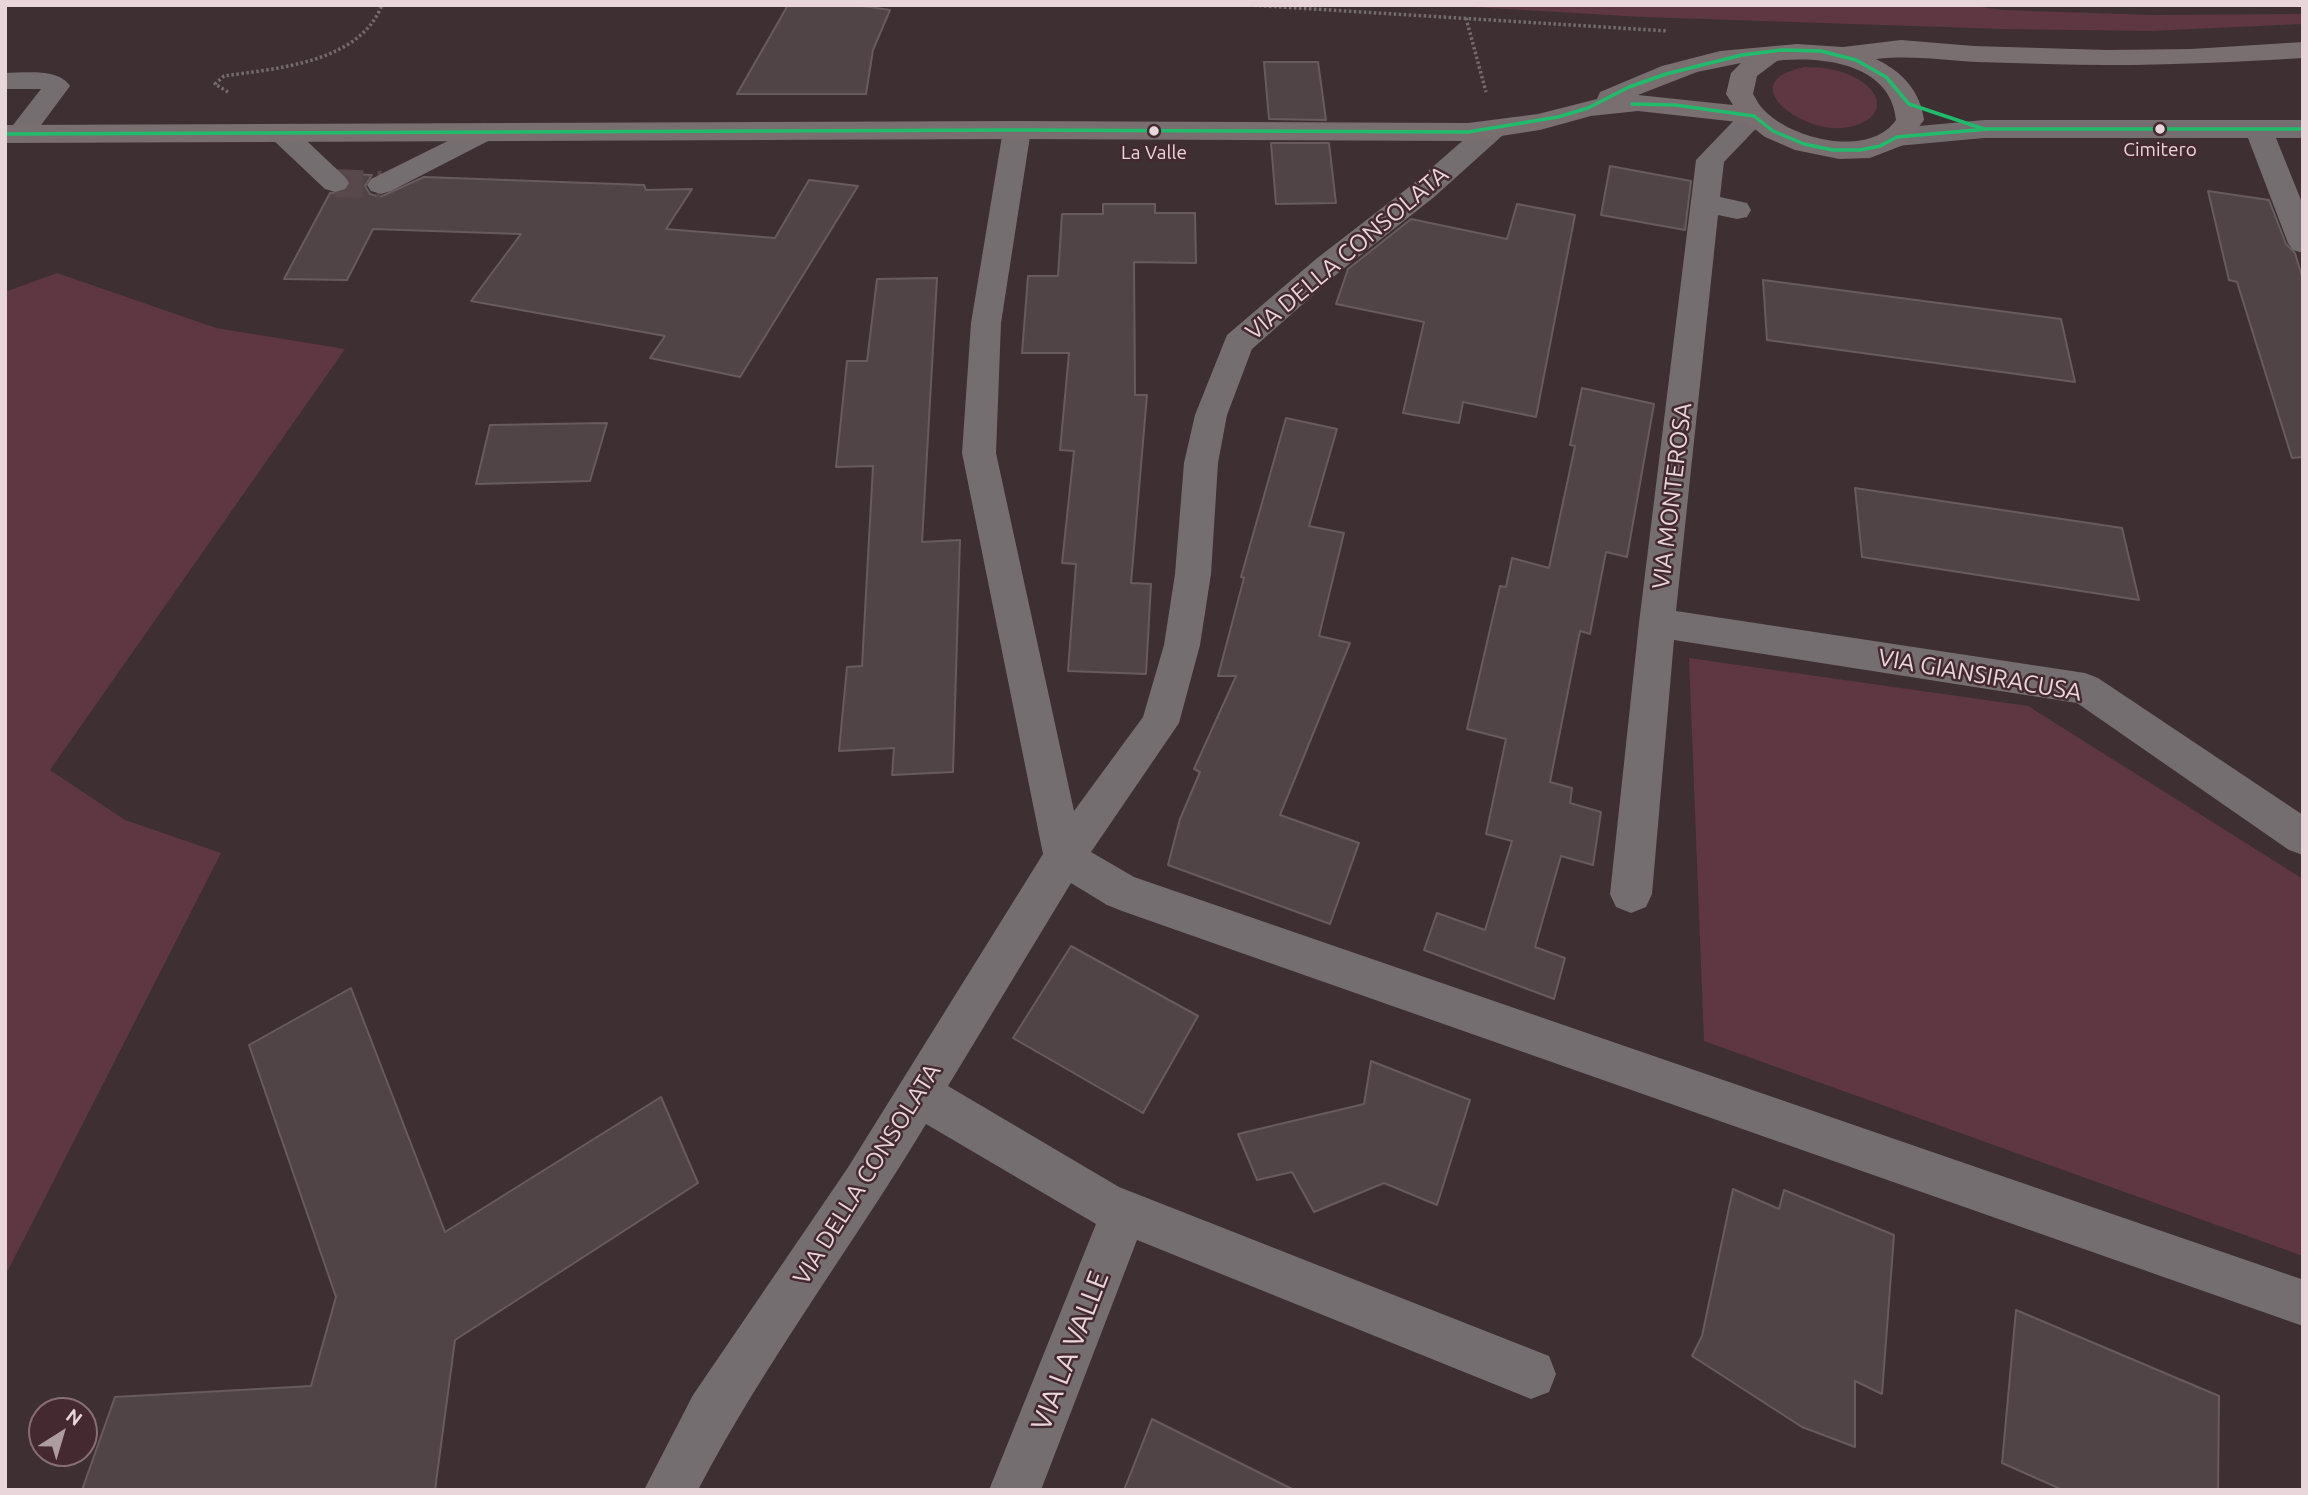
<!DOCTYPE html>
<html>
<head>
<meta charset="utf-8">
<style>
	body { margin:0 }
	#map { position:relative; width:2308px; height:1495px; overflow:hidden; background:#3e2f33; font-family:Ubuntu,sans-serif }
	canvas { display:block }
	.frame { position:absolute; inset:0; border:7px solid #e9d6db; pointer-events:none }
	.north { position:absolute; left:28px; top:1397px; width:70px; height:70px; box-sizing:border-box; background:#442930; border:2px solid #866e74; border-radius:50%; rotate:37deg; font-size:19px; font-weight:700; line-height:28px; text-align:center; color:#e9d6db }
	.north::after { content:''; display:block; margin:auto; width:24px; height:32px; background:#ad9ca0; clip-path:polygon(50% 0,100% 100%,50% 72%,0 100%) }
</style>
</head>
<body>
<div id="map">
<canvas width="2308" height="1495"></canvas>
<div class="frame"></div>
<div class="north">N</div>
</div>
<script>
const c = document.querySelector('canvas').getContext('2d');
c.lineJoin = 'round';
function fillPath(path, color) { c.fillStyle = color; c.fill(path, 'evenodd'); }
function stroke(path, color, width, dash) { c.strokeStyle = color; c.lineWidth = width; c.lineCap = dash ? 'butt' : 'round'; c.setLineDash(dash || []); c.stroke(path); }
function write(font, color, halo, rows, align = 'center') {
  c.font = font + ' Ubuntu,sans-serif'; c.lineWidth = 5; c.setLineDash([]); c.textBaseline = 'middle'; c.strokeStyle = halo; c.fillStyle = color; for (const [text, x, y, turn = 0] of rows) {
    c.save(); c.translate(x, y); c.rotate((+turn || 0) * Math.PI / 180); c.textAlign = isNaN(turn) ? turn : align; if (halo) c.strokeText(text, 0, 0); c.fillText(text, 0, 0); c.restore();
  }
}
fillPath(new Path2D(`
	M1439,5h529l34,5 150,5 151,-1v10l-154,7 -146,-2 -360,-12z
	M1805,67c19,0 37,3 53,12 34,21 19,46 -16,49 -42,4 -110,-47 -37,-61z
	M57,273l159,55 129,21 -295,421 75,50 96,33 -216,423v-984z
	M1689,658l339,48 275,173v377l-599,-215z`), '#5e3743');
const building = new Path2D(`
	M788,5h68l34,5 -17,40 -7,44h-129z
	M1264,62h54l8,58 -57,-1z
	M1271,143h58l7,60 -60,1z
	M1610,166l81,15 -6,49 -84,-15z
	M346,174l26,1 -7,11 5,8 10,3 44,-20 220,8 2,5 46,-1 -26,40 109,9 34,-58 49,6 -118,191 -90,-19 15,-22 -194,-35 50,-67 -148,-5 -26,51 -63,-1 46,-86 16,-1 5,-8z
	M2208,191l61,9 17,44 9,9 8,27v177l-11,1 -55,-176 -8,-2z
	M1103,204h52v9h40l1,50 -62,-1 1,133h12l-16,188 20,1 -5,90 -78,-3 8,-107 -14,-1 12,-112 -14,-1 9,-97h-47l6,-77h30l4,-62h41z
	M1517,204l58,11 -39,202 -73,-15 -4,21 -56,-10 21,-91 -88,-18 12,-35 63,-50 96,20z
	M937,278l-15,264 38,-2 -7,232 -61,3 2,-27 -55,3 8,-84 15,-1 11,-200 -37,1 11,-106h20l10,-82z
	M1763,280l298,39 14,63 -308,-42z
	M1582,388l72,16 -27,153 -21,-5 -16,82 -10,-3 -30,151 22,6 -2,15 31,9 -8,53 -32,-9 -26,91 30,11 -11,41 -130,-49 13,-37 48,17 27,-89 -26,-7 20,-95 -39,-10 33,-143 6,1 6,-29 37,10 26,-122 -5,-1z
	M1286,418l51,11 -28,97 35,7 -25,103 31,7 -70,172 79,28 -29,81 -162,-59 12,-46 20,-47 -6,-3 42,-93h-18l26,-98 -3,-1z
	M607,423l-17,58 -114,3 14,-59z
	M1855,488l267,40 17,72 -277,-43z
	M1071,946l127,70 -55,97 -130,-75z
	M351,988l94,244 216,-135 37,86 -243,157 -20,150h-353l33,-93 196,-11 25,-89 -87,-252z
	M1371,1061l99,39 -33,105 -53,-22 -70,29 -22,-40 -35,8 -19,-46 126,-30z
	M1733,1189l46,20 5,-19 110,45 -12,159 -27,-13v66l-53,-20 -110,-71 10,-20z
	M2016,1310l203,86 -1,94h-155l-61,-27z
	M1152,1419l142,71h-170z`);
fillPath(building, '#504447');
stroke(building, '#685b5e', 2);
stroke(new Path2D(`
	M335,183l46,2`), '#58484c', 28, [28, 14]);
stroke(new Path2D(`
	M1249,5l419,26
	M1466,18l20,74
	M228,92l-13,-8 9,-8c54,-8 135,-13 158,-71`), '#746b6e', 3.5, [2.5, 2.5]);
fillPath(new Path2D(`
	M5,73c20,0 53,-5 65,13l-40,54 -10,3 -10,-3 -4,-6 35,-45h-36z
	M1754,108l10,2 4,6 -44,46 -4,35 27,6 4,7 -4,7 -10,2 -19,-4 -42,396 409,62 13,5 205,137v40l-14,-5 -212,-147 -403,-63 -22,254 -6,13 -15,6 -15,-6 -6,-13 29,-271 57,-463 48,-50z
	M1493,120l10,3 4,6 -4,6 -70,63 -95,75 -86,76 -25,66 -9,48 -7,111 -11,71 -21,78 -88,129 43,25 1167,402 2,47 -1181,-415 -15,-6 -36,-22 -123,203 171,101 430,169 7,18 -7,18 -18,7 -394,-159 -96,250h-52l107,-266 -170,-100c-74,123 -161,238 -228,366h-54l49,-95 154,-226 196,-315 -81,-401 9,-130 32,-193 4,-6 10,-3 10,3 4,6 -30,193 -5,130 78,358 69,-94 21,-72 11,-71 9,-111 11,-48 32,-80 89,-76 97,-75 70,-61z
	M1984,120h319v18h-27l27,67v48l-10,-3 -5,-7 -40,-105h-264l-87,8 -10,-3 -4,-6 4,-6 10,-3z
	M484,123l10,3 4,6 -4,6 -103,53 -10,3 -10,-3 -4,-6 4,-6z
	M282,124l10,3 53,50 4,6 -4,6 -10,3 -10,-3 -53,-50 -4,-6 4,-6z`), '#756e70');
fillPath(new Path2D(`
	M1901,40l73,6 133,4 84,-1 112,-7v16c-86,5 -171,9 -257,6 -23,-1 -46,-1 -69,-2 -35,-2 -66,-7 -101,-3 26,13 44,31 48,61l-18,24 -36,14 -31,1 -44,-9 -30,-13 -18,-14 -109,-12 -47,5 -51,14 -72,11 -451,-2 -1012,4v-18l1012,-4 451,2 70,-9 59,-15 3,-7 62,-26 58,-15 77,-7 46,3zM1783,60c44,-3 108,5 113,60 -27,39 -107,19 -134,-12 -4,-4 -6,-10 -9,-14l4,-18 20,-15zM1741,63l-10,10 -5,21 7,11 -95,-10 59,-23z`), '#796e70');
stroke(new Path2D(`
	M1632,104l43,1 79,11 19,15 31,13 29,6h27l20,-4 17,-9 91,-8
	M5,134l1012,-4 451,2 90,-15 30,-9 41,-21 37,-13 76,-19 40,-5 39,1 35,9 30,17 23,27 75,25h319`), '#20bc6c', 3.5);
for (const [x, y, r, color] of [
	[2160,129,6,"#e9d6db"],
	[1154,131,6,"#e9d6db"]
]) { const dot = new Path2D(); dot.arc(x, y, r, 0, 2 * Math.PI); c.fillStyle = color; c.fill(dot); stroke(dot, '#442930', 2.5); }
write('19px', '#e9d6db', '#442930', [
	["Cimitero",2160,150],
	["La Valle",1154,153]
]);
write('24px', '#e9d6db', '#442930', [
	["VIA DELLA CONSOLATA",1347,253,-40],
	["VIA MONTEROSA",1672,496,-83],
	["VIA GIANSIRACUSA",1980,675,10],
	["VIA DELLA CONSOLATA",867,1174,-58]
]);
write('28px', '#e9d6db', '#442930', [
	["VIA LA VALLE",1070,1351,-69]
]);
</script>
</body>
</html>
